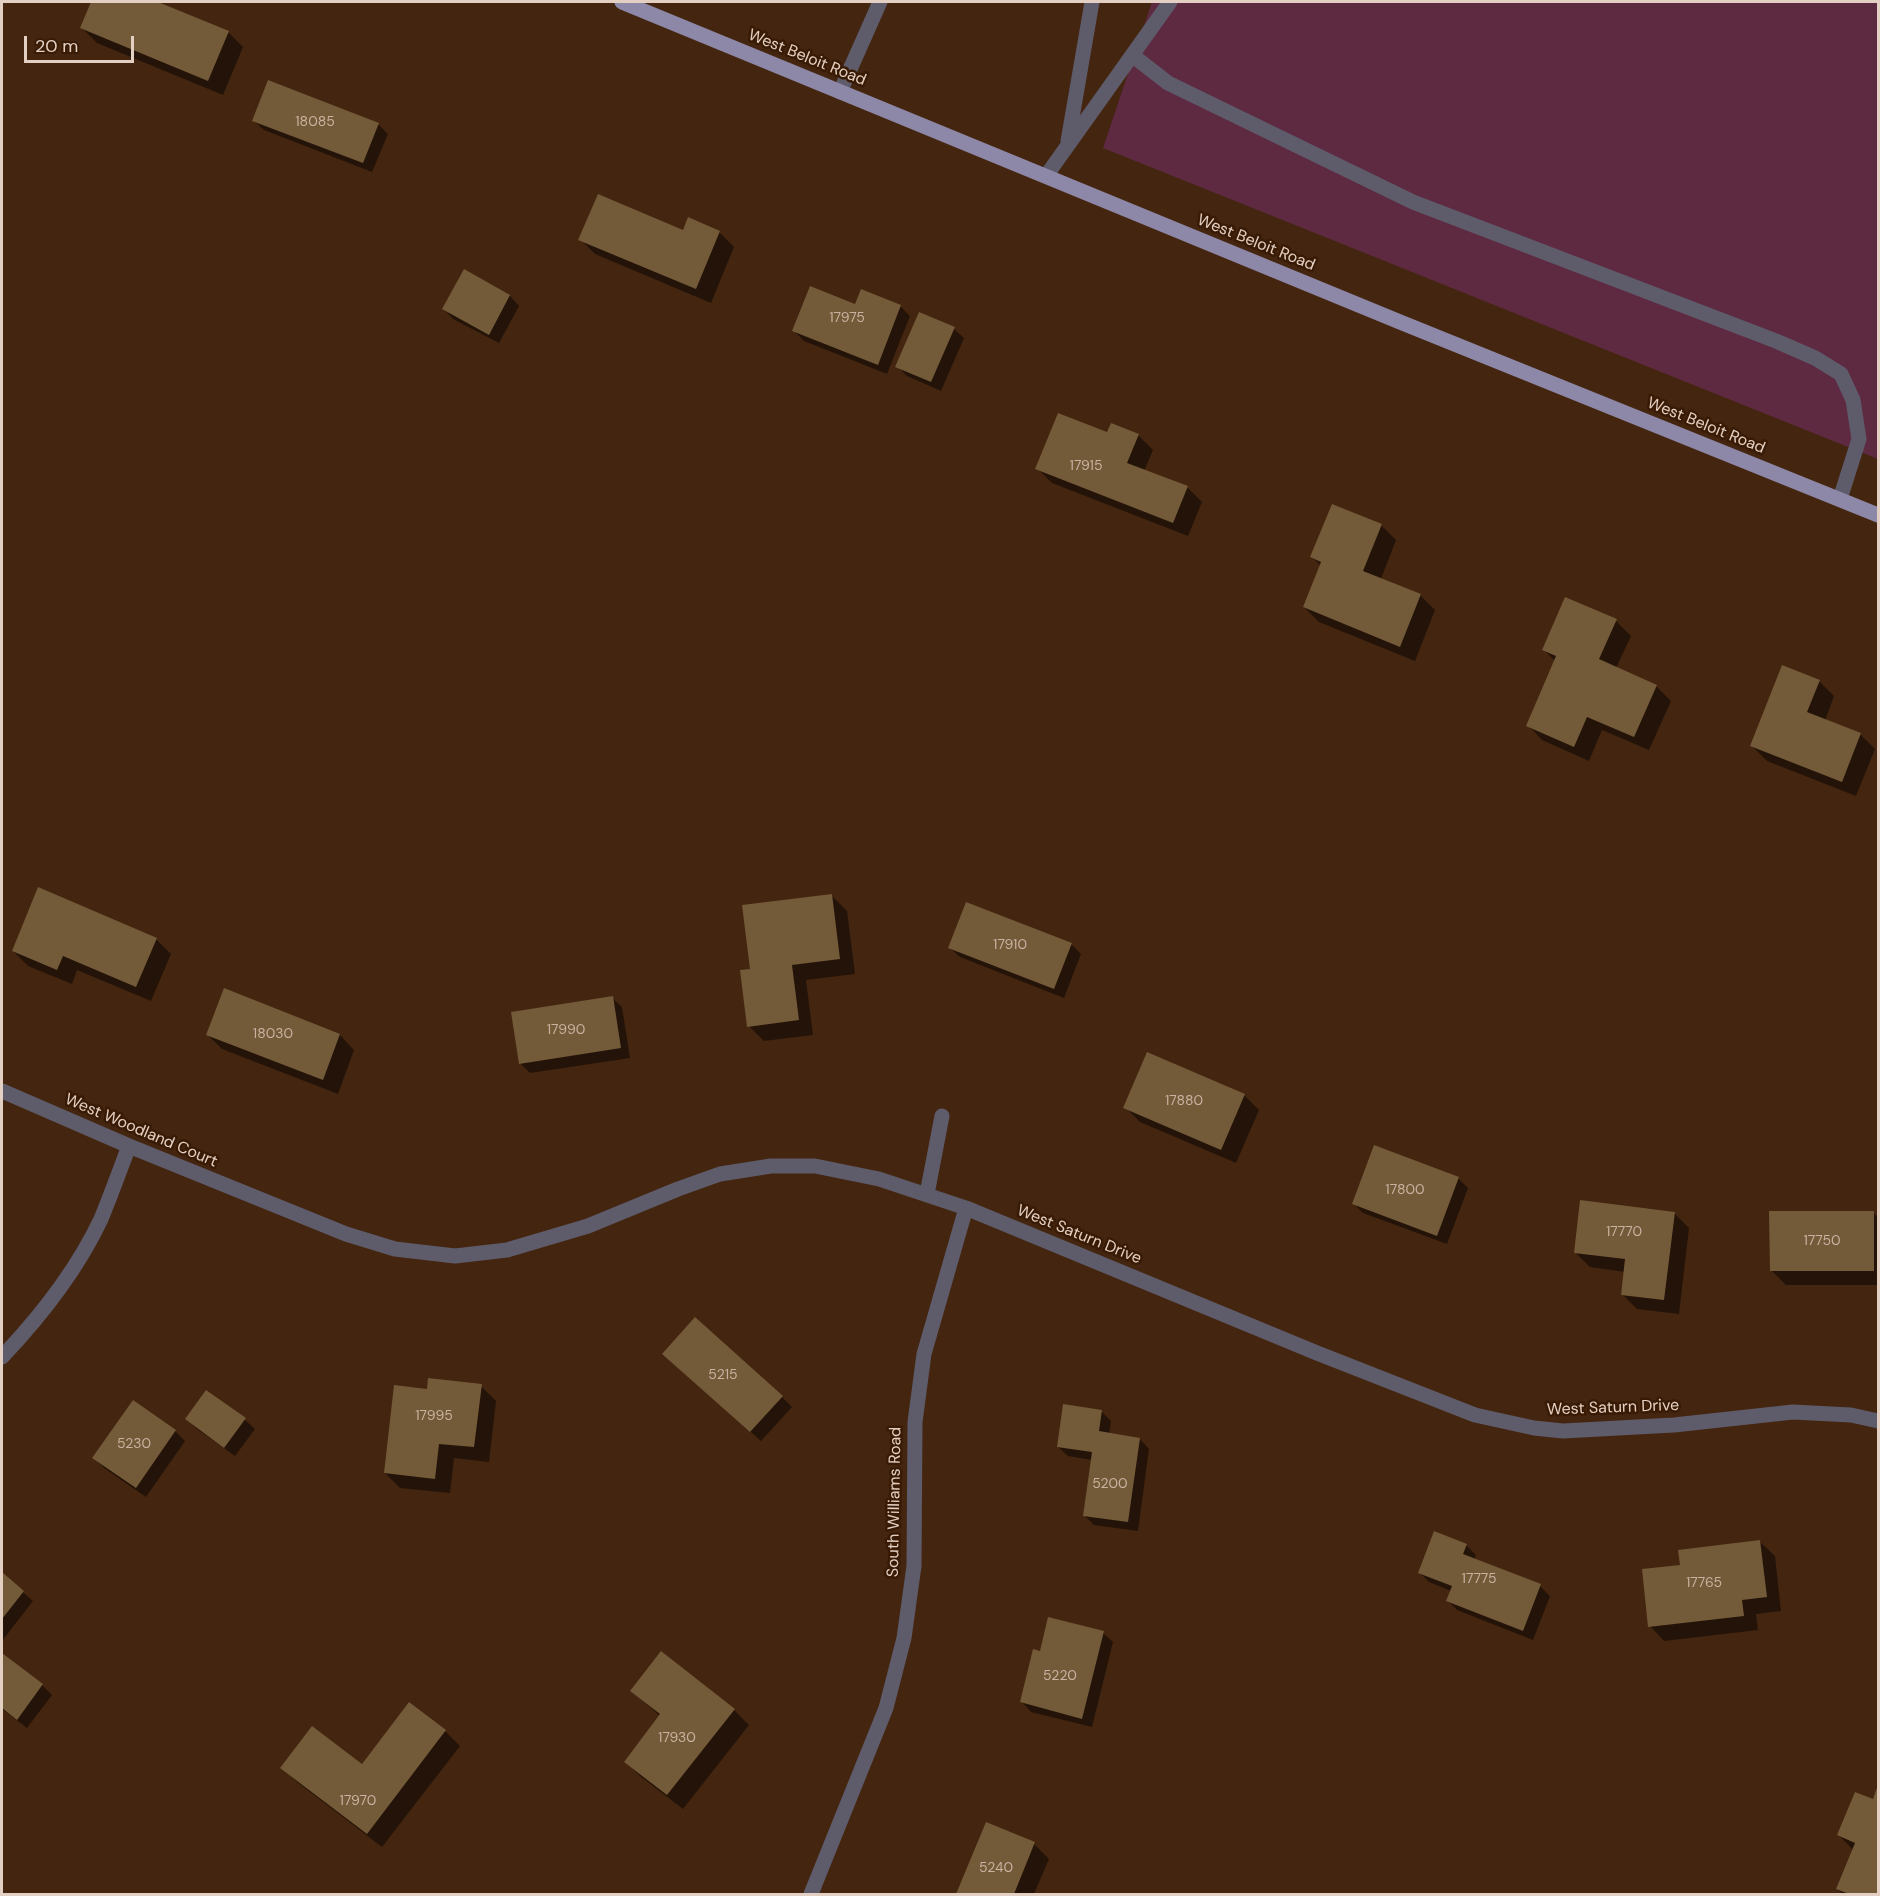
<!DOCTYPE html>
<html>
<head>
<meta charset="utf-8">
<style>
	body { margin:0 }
	#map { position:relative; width:1880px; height:1896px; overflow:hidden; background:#44250f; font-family:"DM Sans",sans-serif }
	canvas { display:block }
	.frame { position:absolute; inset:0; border:3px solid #e4d0c3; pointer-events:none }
	.scale { position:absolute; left:24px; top:36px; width:110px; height:27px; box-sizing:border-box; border:3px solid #e4d0c3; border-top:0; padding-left:8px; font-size:18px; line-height:21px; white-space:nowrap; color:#e4d0c3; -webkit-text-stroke:4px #391b05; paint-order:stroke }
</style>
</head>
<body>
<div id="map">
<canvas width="1880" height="1896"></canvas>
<div class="frame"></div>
<div class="scale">20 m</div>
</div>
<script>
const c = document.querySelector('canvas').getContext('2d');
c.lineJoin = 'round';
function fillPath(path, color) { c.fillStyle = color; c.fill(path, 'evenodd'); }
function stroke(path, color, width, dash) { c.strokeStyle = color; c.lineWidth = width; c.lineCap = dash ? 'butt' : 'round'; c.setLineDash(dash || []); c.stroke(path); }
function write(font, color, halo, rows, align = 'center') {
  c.font = font + ' "DM Sans",sans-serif'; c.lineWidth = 5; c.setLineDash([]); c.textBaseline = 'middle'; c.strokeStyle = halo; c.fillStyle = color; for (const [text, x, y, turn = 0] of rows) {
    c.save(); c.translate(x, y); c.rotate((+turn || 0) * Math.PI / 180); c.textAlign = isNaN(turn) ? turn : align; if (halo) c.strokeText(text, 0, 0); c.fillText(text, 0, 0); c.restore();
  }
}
fillPath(new Path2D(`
	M1152,2h726v457l-775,-311z`), '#5e2a41');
fillPath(new Path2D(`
	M93,2h62l73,30 15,15 -20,48 -126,-52 -15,-15z
	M254,121l124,3 10,10 -16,38 -108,-42z
	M688,219l31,13 15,15 -23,56 -116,-49 -15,-15 103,-7z
	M464,271l46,25 9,10 -20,37 -46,-24 -9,-10z
	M856,306h44l10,10 -23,58 -83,-33 -10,-10z
	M920,314l34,15 10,9 -23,53 -34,-15 -10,-10z
	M1108,434l30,1 15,15 -9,21 43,16 15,15 -14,34 -136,-53 -15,-15z
	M1381,525l15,15 -15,39 39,16 15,15 -20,51 -96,-39 -15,-15 17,-41 -9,-9z
	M1616,621l15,15 -15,32 40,18 15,15 -22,49 -47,-20 -13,31 -47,-21 -14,-15 28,-63 -12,-12z
	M1819,681l15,15 -9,25 35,13 15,15 -19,47 -89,-35 -15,-15z
	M832,896l15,15 8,63 -49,6 7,55 -49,6 -15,-15 2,-56z
	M156,939l15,15 -20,47 -74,-31 -5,14 -44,-18 -15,-15z
	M1071,944l10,10 -17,44 -104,-41 -10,-9z
	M612,998l10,9 8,51 -100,15 -10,-10z
	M207,1034l133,1 14,15 -16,44 -116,-45z
	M1244,1095l15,15 -23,53 -96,-41 -15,-15z
	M1458,1178l10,10 -21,56 -84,-31 -10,-10z
	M1873,1212l5,6v67h-92l-15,-15z
	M1674,1213l15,15 -10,86 -42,-5 -15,-15 3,-22 -35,-5 -15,-15z
	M674,1364l108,33 10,10 -31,34z
	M481,1386l15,15 -7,61 -35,-4 -4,35 -50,-5 -15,-15 43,-82z
	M206,1392l39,28 10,9 -20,27 -38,-27 -10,-10z
	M133,1402l42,29 10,10 -39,56 -42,-29 -10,-10z
	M1101,1411l10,10 -2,14 31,4 9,10 -11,82 -44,-6 -10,-10 8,-55 -24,-4 -10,-9z
	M1760,1542l15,14 6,55 -25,3 2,16 -94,11 -14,-15 31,-60z
	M1466,1545l10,10 -2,5 66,26 10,10 -17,44 -76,-30 -9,-9 3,-10 -22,-9 -10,-10z
	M2,1574l31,27 -31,40z
	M1103,1633l10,9 -21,85 -61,-15 -9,-10 19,-50z
	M2,1655l40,30 10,10 -25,33 -25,-19z
	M632,1691l102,19 15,15 -66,84 -43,-33 -14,-14 34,-46z
	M445,1731l15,15 -78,101 -85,-65 -15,-14 81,-2z
	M1878,1789v105h-35l-6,-5 16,-39 -14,-15 35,-34z
	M987,1824l47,20 15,15 -15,35h-76z`), '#0007');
fillPath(new Path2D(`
	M91,2h67l71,29 -21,50 -128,-53z
	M268,80l111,43 -16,40 -111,-42z
	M598,194l85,36 5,-13 32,14 -24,58 -118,-49z
	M464,269l46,26 -21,40 -47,-26z
	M810,286l45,18 6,-15 40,16 -23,60 -86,-34z
	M919,312l36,15 -24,55 -36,-15z
	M1058,413l49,19 4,-9 28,11 -12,29 61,23 -15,37 -138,-54z
	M1332,504l50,20 -19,47 58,23 -21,53 -97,-40 18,-45 -11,-5z
	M1565,597l52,22 -18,40 58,26 -23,52 -47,-20 -13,30 -48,-21 30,-70 -14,-6z
	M1782,665l38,15 -13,32 54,21 -19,49 -92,-36z
	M38,887l119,51 -21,49 -73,-31 -6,14 -45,-19z
	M832,894l8,65 -48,6 7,55 -52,7 -7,-57 10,-1 -8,-64z
	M966,902l106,41 -18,46 -106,-41z
	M224,988l116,46 -17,46 -117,-45z
	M613,996l8,52 -102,16 -8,-52z
	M1147,1052l98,42 -24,56 -98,-42z
	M1374,1145l85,32 -22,59 -85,-32z
	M1580,1200l95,12 -11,88 -43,-5 4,-36 -51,-6z
	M1769,1211h105v60h-104z
	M695,1317l88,79 -33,36 -88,-78z
	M428,1378l54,6 -8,63 -35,-3 -4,35 -51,-6 10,-88 33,4z
	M206,1390l40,28 -22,30 -39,-29z
	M133,1400l43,30 -40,58 -44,-30z
	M1063,1404l39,6 -3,21 41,7 -12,84 -45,-6 9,-64 -35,-5z
	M1434,1531l33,13 -4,10 78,30 -18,47 -77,-30 6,-15 -34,-13z
	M1760,1540l7,57 -25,3 2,16 -96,11 -6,-58 38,-4 -2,-15z
	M2,1572l22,19 -22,28z
	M1048,1617l56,14 -22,88 -62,-17 13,-53 7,2z
	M661,1651l74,58 -68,86 -43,-33 36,-48 -30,-23z
	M2,1653l41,31 -26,36 -15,-12z
	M409,1702l37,28 -79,104 -87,-66 32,-42 50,38z
	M1878,1785v109h-29l-13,-5 19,-46 -18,-8 18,-43 18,7z
	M986,1822l49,20 -21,52h-58z`), '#735a39');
stroke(new Path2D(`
	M1132,55l36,28 245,119 363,139 39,17 26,16 12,26 6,39 -19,60
	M840,92l40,-90
	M1068,141l24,-139
	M1046,176l124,-174
	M2,1091l127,55 217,88 49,15 60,7 52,-6 81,-24 90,-37 42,-15 51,-8h44l64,13 87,29 351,145 158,62 59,13 29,3 111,-6 119,-13 58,3 27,6
	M927,1194l15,-78
	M2,1357c37,-39 76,-89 99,-138 10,-24 19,-49 28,-73
	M811,1894l75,-186 18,-70 10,-72 1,-144 9,-68 42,-146`), '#5e5b6b', 15);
stroke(new Path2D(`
	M622,2l778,320 478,193`), '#8d87a8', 15);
write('14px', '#c8b2a0', null, [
	["18085",315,122],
	["17975",847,318],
	["17915",1086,466],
	["17910",1010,945],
	["17990",566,1030],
	["18030",273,1034],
	["17880",1184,1101],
	["17800",1405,1190],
	["17770",1624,1232],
	["17750",1822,1241],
	["5215",723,1375],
	["17995",434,1416],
	["5230",134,1444],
	["5200",1110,1484],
	["17775",1479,1579],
	["17765",1704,1583],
	["5220",1060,1676],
	["17930",677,1738],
	["17970",358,1801],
	["5240",996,1868]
]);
write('16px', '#e4d0c3', '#391b05', [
	["West Beloit Road",807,58,22],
	["West Beloit Road",1256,243,22],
	["West Beloit Road",1706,426,22],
	["West Woodland Court",141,1131,23],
	["West Saturn Drive",1079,1235,22],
	["West Saturn Drive",1613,1408,-2],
	["South Williams Road",895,1502,-89]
]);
</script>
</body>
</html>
